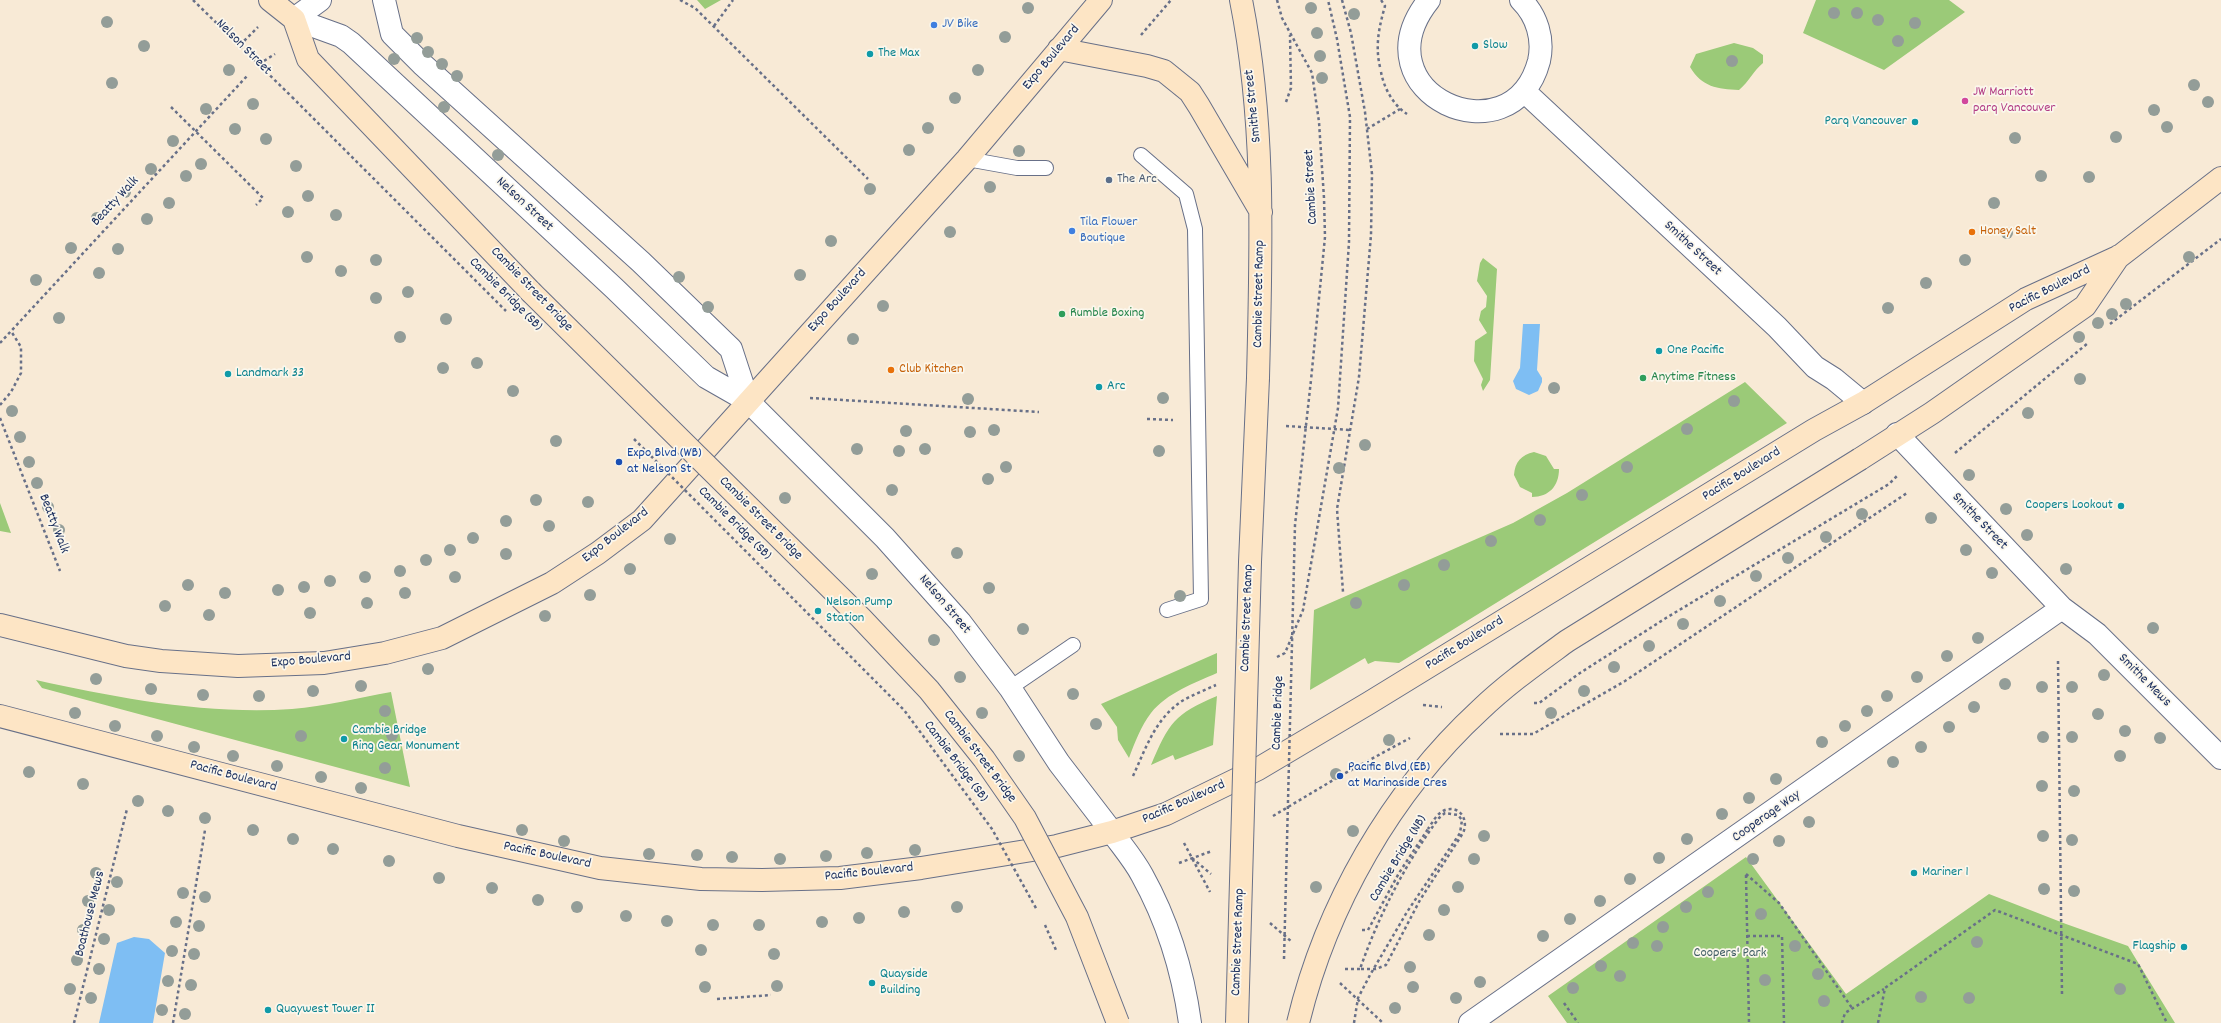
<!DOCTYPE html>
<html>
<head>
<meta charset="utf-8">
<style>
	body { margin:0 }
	canvas { display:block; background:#f8ead6 }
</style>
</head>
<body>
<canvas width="2221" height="1023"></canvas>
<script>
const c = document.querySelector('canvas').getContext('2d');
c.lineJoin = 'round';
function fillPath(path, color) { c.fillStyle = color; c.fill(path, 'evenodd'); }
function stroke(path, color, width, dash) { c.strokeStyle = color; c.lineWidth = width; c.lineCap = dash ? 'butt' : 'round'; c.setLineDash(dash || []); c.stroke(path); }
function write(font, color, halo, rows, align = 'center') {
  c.font = font + ' Dekko,sans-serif'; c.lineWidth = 3.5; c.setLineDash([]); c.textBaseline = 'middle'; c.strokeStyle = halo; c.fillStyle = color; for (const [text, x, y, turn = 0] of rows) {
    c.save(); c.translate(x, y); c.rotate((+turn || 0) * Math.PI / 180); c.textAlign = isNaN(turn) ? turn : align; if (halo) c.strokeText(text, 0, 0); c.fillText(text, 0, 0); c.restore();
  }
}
fillPath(new Path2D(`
	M697,0h24l-16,9z
	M1816,0h133l16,12 -81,58 -81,-37z
	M1734,43l19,5 10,7v8c-10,8 -14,19 -24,27 -22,-1 -37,-3 -49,-23l6,-13z
	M1483,258l14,11 -7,111 -7,11 -2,-6 2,-6 -9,-18 1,-20 12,-8 -8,-13 2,-9 5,-4 1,-11 -10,-15 3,-18z
	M1745,382l42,41 -388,240 -24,-2 -7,3 -3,-6 -55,32 4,-80 199,-87 54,-30z
	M1534,452l12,4 8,13h5c0,17 -10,28 -27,28v-4l-12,-6 -6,-12c1,-13 7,-20 20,-23z
	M0,503l11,30 -11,-2z
	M1217,653v20c-23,10 -50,20 -66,40 -10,13 -16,29 -22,45l-11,-18 -1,-13 -16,-23z
	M36,680c81,18 172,35 256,29 33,-3 66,-11 99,-17l19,95 -368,-99z
	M1217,696l-4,49 -38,15 -2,-5 -22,10c18,-42 23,-51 66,-69z
	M1746,857l100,137 143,-100 77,30 62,22 47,77h-608l-19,-27z`), '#9bca78');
fillPath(new Path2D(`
	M1523,324h17l-3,46 5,8v4l-4,9 -9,4 -13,-6 -3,-8 7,-13z
	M134,937l15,2 16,14 -12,70h-54l18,-80z`), '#7ebef3');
const service = new Path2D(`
	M1141,155l45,39 9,35 6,370 -34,11
	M967,159l50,9h29
	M1010,688l63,-43`);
const minor = new Path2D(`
	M1429,0c-74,93 83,163 110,61 5,-22 -2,-45 -18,-61
	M1524,91l253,236 38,40 19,12 29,24
	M1897,434l165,174 35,26 124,124
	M1112,832c10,14 22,28 30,43 25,45 41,97 48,148
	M1470,1023l592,-415`);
const tertiary = new Path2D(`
	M384,0l8,34 30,30 219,198 90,87 17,52
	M294,19l47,17 10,7 263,245 92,89 42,24 137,137 75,84 50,66 49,75 53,69
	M294,19l26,-19`);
const secondary = new Path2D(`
	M270,0l24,19 14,40 223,233
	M1241,0c25,126 20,251 17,378
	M1059,49l88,17 17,5 26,21 9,14 62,106
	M1860,459l72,-46 153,-107 34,-50
	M0,625l126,31 35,5 77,5 86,-3 61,-10 57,-15 110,-55 46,-30 44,-33 325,-361 134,-159
	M0,716l458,120 142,32 101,11 61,1 78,-2 81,-10 136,-22 55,-14 54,-18 92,-45 111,-66 445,-273 49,-27 163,-104 94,-43 101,-78`);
stroke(service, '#687088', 16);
stroke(minor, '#687088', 24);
stroke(tertiary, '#687088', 24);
stroke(secondary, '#687088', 24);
stroke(new Path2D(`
	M193,0l99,97
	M680,0l15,8 173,171
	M1277,0l5,18 30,55 7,49 5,76 1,39 -14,143
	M1342,0l9,33 14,79 7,62 -1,61 -12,142 -22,132 6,83
	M714,26l19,-26
	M1141,35l30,-35
	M240,45l18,-18
	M259,64l16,-10
	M1380,67c-5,-21 -1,-40 5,-61l-4,-6
	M1381,72c3,16 12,33 26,42
	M1286,102l5,-14 -1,-53
	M1367,129l33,-20
	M2110,324l111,-85
	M0,343l247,-267
	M810,398l229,14
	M0,405l11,-13 10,-19v-26l-10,-16
	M0,418l60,153
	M1147,419l26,1
	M1286,426l64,4
	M1955,453l133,-110
	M1277,657l8,-4 18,-43 35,-202 11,-166 1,-125 -13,-78 -9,-39
	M2058,661l4,334
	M1534,703h5l41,-30 86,-55 223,-134 8,-8
	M1423,705l19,2
	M1500,734h33l92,-53 282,-188
	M1133,776c13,-28 22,-57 49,-75 10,-6 23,-11 34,-16
	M1273,816l67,-40 70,-38
	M1184,843l26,49
	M1192,858l19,16
	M1179,863l33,-12
	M1746,874l33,29 73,105
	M1746,875l3,148
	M1270,923l22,19
	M1747,936h35l2,87
	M1340,983l43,40
	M717,999l54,-4
	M1564,1003l14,20
	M74,1023l53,-214
	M173,1023l32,-193
	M1354,1023l4,-25 12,-23 37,-63 53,-79 2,-13 -4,-5 -13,-2 -6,5c-34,46 -60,97 -79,151h16l10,-4 34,-65 43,-67c6,-13 -3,-28 -18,-23 -8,3 -13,13 -17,19
	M1842,1023l3,-10 39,-24
	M1878,1023l7,-35 110,-78 143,54 29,59`), '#687088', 2.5, [3, 3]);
stroke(service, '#fff', 14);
stroke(minor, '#fff', 22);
stroke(tertiary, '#fff', 22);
stroke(secondary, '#fde5c5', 22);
const secondaryBridge = new Path2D(`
	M531,292l330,326 68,72 55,69 41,59 52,99 41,106
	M1237,1023l13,-461 8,-184
	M1298,1023c28,-117 93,-231 182,-313 27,-26 57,-47 87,-69l293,-182`);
stroke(secondaryBridge, '#687088', 24, []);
stroke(new Path2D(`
	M292,97l214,214
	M171,107l92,91 -7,7
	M634,439l270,271 88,119 45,81
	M1045,925l11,25
	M1362,930h6l31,-57 29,-44
	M1284,959l11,-434 16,-145
	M1345,969h15`), '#687088', 2.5, [3, 3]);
stroke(secondaryBridge, '#fde5c5', 22);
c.fillStyle = '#939d98';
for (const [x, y] of [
	[1028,8],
	[1311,8],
	[1834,13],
	[1857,13],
	[1354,14],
	[1878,20],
	[107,22],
	[1915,23],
	[1317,33],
	[1005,37],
	[417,38],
	[1898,41],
	[144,46],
	[428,52],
	[1320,56],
	[394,59],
	[1732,61],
	[442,64],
	[229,70],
	[978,70],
	[457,76],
	[1322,78],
	[112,83],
	[2194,85],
	[955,98],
	[2208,102],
	[253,104],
	[444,107],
	[206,109],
	[2154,110],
	[2167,127],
	[928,128],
	[235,129],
	[2116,137],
	[2015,138],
	[266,139],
	[173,141],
	[909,150],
	[1019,151],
	[498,155],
	[201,164],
	[296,166],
	[151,169],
	[186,176],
	[2041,176],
	[2089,177],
	[990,187],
	[870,189],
	[125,192],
	[308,196],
	[169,203],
	[1994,203],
	[288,212],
	[336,215],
	[97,218],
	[147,219],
	[950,232],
	[2007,233],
	[831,241],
	[71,248],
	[118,249],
	[307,257],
	[2189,257],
	[376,260],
	[1965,260],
	[341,271],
	[99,273],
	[800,275],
	[679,277],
	[36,280],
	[1926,283],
	[408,292],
	[376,298],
	[2126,304],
	[883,306],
	[708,307],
	[1888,308],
	[2112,314],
	[59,318],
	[446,319],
	[2098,323],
	[400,337],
	[2079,337],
	[853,339],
	[477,363],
	[443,368],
	[2080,379],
	[1554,388],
	[513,391],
	[1163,398],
	[968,399],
	[1734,401],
	[12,411],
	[2028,413],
	[1687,429],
	[994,430],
	[906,431],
	[970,432],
	[20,437],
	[556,441],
	[1365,445],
	[857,449],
	[925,449],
	[899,451],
	[1159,451],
	[29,462],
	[1006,467],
	[1627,467],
	[1339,468],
	[1969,475],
	[988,479],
	[37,483],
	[892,490],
	[1582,495],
	[785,498],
	[536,500],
	[588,502],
	[48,507],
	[2006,509],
	[1862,514],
	[1931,518],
	[1540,520],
	[506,521],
	[549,526],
	[59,530],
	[2027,535],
	[1826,537],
	[473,538],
	[670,539],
	[1491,541],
	[450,550],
	[1966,550],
	[957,553],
	[506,554],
	[1788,558],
	[426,560],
	[1444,565],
	[630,569],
	[2066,569],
	[400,571],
	[1992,573],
	[872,574],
	[1756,576],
	[365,577],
	[455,577],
	[330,581],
	[188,585],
	[1404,585],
	[304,587],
	[989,588],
	[278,590],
	[225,593],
	[405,593],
	[590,595],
	[1180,596],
	[1720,601],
	[367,603],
	[1356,603],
	[165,606],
	[310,613],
	[209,615],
	[545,616],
	[1683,624],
	[2153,628],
	[1023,629],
	[1978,638],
	[934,640],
	[1649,646],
	[1947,656],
	[1614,667],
	[428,669],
	[2104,675],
	[960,677],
	[1917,677],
	[96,679],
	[2005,684],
	[361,686],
	[2042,687],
	[2072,687],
	[151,689],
	[313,691],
	[1584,691],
	[1073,694],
	[203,695],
	[259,696],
	[1887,696],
	[1974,707],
	[385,711],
	[1867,711],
	[75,713],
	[982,713],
	[1551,713],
	[2098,714],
	[1096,724],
	[115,726],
	[1845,726],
	[1949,727],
	[2125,731],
	[392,735],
	[157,736],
	[301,736],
	[2043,737],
	[2072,737],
	[2160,738],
	[1389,740],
	[1822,742],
	[194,747],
	[1921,747],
	[233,756],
	[1019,756],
	[2120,756],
	[1893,762],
	[277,766],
	[385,768],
	[29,772],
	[1336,774],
	[321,777],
	[1776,779],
	[83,784],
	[2042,786],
	[361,788],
	[2074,791],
	[1749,798],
	[138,801],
	[168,811],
	[1722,814],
	[205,818],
	[1809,822],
	[253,830],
	[522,830],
	[1353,831],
	[1484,836],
	[2043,836],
	[293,839],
	[1687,839],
	[2072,840],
	[564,841],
	[1779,841],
	[333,849],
	[915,850],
	[867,853],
	[649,854],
	[697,855],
	[826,856],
	[732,857],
	[1659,858],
	[780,859],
	[1474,859],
	[1753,859],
	[389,861],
	[96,873],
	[439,878],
	[1630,879],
	[117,882],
	[1316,887],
	[1458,887],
	[492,888],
	[2044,889],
	[2074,891],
	[1708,892],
	[183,893],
	[205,897],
	[538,900],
	[88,901],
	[1600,901],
	[577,907],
	[957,907],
	[1686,907],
	[109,910],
	[1444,910],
	[904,912],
	[1761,914],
	[626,916],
	[859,918],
	[1570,919],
	[667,921],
	[176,922],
	[822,922],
	[713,925],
	[759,925],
	[199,926],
	[1663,927],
	[83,930],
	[1429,935],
	[1543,936],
	[104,939],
	[1977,942],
	[1633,943],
	[1657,946],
	[1795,946],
	[701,950],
	[172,951],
	[194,954],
	[774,954],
	[77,960],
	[1601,966],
	[1410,967],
	[99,969],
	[1818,974],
	[1620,976],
	[1765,980],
	[168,981],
	[1480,982],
	[191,985],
	[777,986],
	[705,987],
	[1413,987],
	[1573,988],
	[70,989],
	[2120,989],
	[1921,997],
	[91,998],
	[1456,998],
	[1969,998],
	[1824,1001],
	[1395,1008],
	[162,1010],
	[185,1014]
]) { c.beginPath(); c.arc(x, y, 6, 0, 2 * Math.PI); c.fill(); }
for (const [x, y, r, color] of [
	[934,25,4,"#3f7fe0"],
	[1475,46,4,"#0f9aa8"],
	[870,54,4,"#0f9aa8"],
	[1965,101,4,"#d1479c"],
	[1915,122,4,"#0f9aa8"],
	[1109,180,4,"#5c6f8a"],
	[1072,231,4,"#3f7fe0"],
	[1972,232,4,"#e8710a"],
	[1062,314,4,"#2e9e5b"],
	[1659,351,4,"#0f9aa8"],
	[891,370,4,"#e8710a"],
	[228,374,4,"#0f9aa8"],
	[1643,378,4,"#2e9e5b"],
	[1099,387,4,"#0f9aa8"],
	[619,462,4,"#1a4fb4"],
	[2121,506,4,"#0f9aa8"],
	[818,611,4,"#0f9aa8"],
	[344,739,4,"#0f9aa8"],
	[1340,776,4,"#1a4fb4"],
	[1914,873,4,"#0f9aa8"],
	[2184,947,4,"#0f9aa8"],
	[872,983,4,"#0f9aa8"],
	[268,1010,4,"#0f9aa8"]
]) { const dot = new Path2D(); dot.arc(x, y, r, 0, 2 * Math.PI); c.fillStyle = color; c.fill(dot); stroke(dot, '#fbf7ec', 1.5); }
write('14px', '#366cbe', '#fbf7ec', [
	["JV Bike",942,25],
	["Tila Flower",1080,223],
	["Boutique",1080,239]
], 'left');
write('14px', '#0d838f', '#fbf7ec', [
	["Slow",1483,46],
	["The Max",878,54],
	["Parq Vancouver",1907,122,"right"],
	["One Pacific",1667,351],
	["Landmark 33",236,374],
	["Arc",1107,387],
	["Coopers Lookout",2113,506,"right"],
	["Nelson Pump",826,603],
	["Station",826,619],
	["Cambie Bridge",352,731],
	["Ring Gear Monument",352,747],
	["Mariner 1",1922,873],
	["Flagship",2176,947,"right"],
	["Quayside",880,975],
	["Building",880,991],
	["Quaywest Tower II",276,1010]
], 'left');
write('14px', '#1b2f5e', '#fbf7ec', [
	["Nelson Street",243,48,45],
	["Expo Boulevard",1052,58,-50],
	["Smithe Street",1254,106,-96],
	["Cambie Street",1312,187,-93],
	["Beatty Walk",116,202,-47],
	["Nelson Street",524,205,43],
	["Smithe Street",1692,249,43],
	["Cambie Street Bridge",531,290,46],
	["Pacific Boulevard",2050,290,-27],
	["Cambie Street Ramp",1260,294,-89],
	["Cambie Bridge (SB)",505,295,45],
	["Expo Boulevard",838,301,-48],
	["Pacific Boulevard",1742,475,-32],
	["Cambie Street Bridge",760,519,45],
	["Smithe Street",1979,522,46],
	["Beatty Walk",53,524,69],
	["Cambie Bridge (SB)",734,524,45],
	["Expo Boulevard",616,536,-38],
	["Nelson Street",944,605,50],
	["Cambie Street Ramp",1248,618,-88],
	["Pacific Boulevard",1465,644,-32],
	["Expo Boulevard",311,661,-5],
	["Smithe Mews",2144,681,45],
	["Cambie Bridge",1279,713,-88],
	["Cambie Street Bridge",979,757,53],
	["Cambie Bridge (SB)",955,762,53],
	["Pacific Boulevard",233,777,15],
	["Pacific Boulevard",1184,803,-24],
	["Cooperage Way",1767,817,-35],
	["Pacific Boulevard",547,856,12],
	["Cambie Bridge (NB)",1399,859,-59],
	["Pacific Boulevard",869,873,-6],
	["Boathouse Mews",91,914,-76],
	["Cambie Street Ramp",1239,942,-88]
]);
write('14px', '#b23c85', '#fbf7ec', [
	["JW Marriott",1973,93],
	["parq Vancouver",1973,109]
], 'left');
write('14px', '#4e5e75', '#fbf7ec', [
	["The Arc",1117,180]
], 'left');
write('14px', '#c56008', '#fbf7ec', [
	["Honey Salt",1980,232],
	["Club Kitchen",899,370]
], 'left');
write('14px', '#27864d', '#fbf7ec', [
	["Rumble Boxing",1070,314],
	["Anytime Fitness",1651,378]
], 'left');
write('14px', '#164399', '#fbf7ec', [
	["Expo Blvd (WB)",627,454],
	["at Nelson St",627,470],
	["Pacific Blvd (EB)",1348,768],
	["at Marinaside Cres",1348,784]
], 'left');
write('14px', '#415e66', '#fbf7ec', [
	["Coopers' Park",1730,954]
]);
</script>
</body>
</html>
